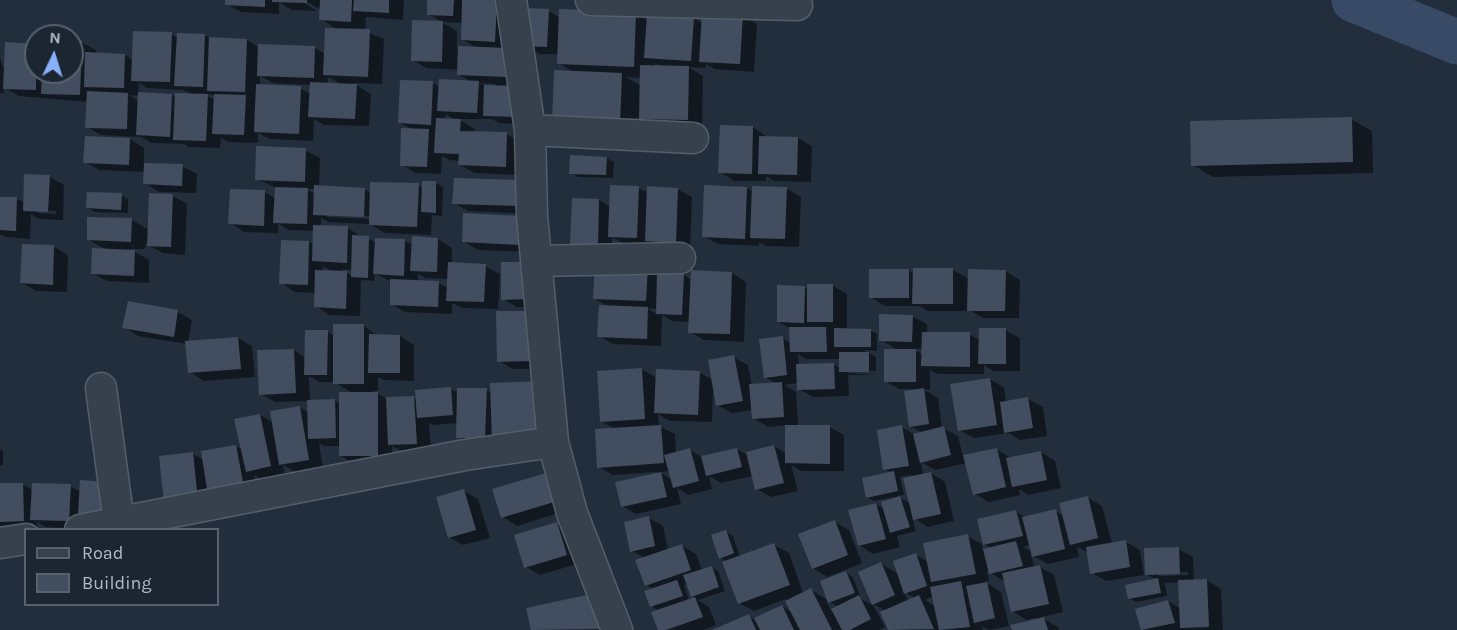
<!DOCTYPE html>
<html>
<head>
<meta charset="utf-8">
<style>
	body { margin:0 }
	#map { position:relative; width:1457px; height:630px; overflow:hidden; background:#232e3d; font-family:Karla,sans-serif }
	canvas { display:block }
	.legend { position:absolute; left:24px; top:528px; width:195px; height:78px; box-sizing:border-box; background:#1c2532; border:2px solid #58616e; margin:0; padding:8px 10px; list-style:none; font-size:18px; color:#b3bbc8 }
	.legend li { display:flex; align-items:center; gap:12px; height:30px }
	.legend b { width:30px; border:2px solid #58616e }
	.north { position:absolute; left:24px; top:24px; width:60px; height:60px; box-sizing:border-box; background:#1c2532; border:2px solid #58616e; border-radius:50%; rotate:4deg; font-size:16px; font-weight:700; line-height:24px; text-align:center; color:#b3bbc8 }
	.north::after { content:''; display:block; margin:auto; width:21px; height:27px; background:#89b1f7; clip-path:polygon(50% 0,100% 100%,50% 72%,0 100%) }
</style>
</head>
<body>
<div id="map">
<canvas width="1457" height="630"></canvas>
<ul class="legend">
<li><b style="height:8px;background:#37404d"></b>Road</li>
<li><b style="height:16px;background:#424e5f"></b>Building</li>
</ul>
<div class="north">N</div>
</div>
<script>
const c = document.querySelector('canvas').getContext('2d');
c.lineJoin = 'round';
function fillPath(path, color) { c.fillStyle = color; c.fill(path, 'evenodd'); }
function stroke(path, color, width, dash) { c.strokeStyle = color; c.lineWidth = width; c.lineCap = dash ? 'butt' : 'round'; c.setLineDash(dash || []); c.stroke(path); }
fillPath(new Path2D(`
	M227,0h73l17,11 -25,-1 -13,-8v12l-38,-2 -14,-8z
	M304,0h100l-1,20 -37,-3 -1,14 19,8 -2,45 -29,-1 18,11 -2,32 -45,-1 -10,-6 -1,22 -43,-2 -12,-6v10l-30,-1 -7,-4 -1,10 -31,-1 -5,-3 -32,-1 -11,-6 -40,-2 -14,-8 1,-25 -69,-6 -15,-9v6h-4v-35l3,9h3l30,-22v27h36v-30h9l15,8v4l29,1 8,5 38,-26 7,4 27,-3 6,4 36,1 13,8h55l10,6 13,-24 -17,-11v-9zM260,76l13,7 38,2v9l-11,-6 -40,-2zM328,77l4,2 10,6 -14,-1zM139,83l8,5 36,2 10,5 -17,3 -5,-3 -33,-1zM204,94l11,1v5zM129,95l10,1v5z
	M429,0h82l22,125 -34,-2 -7,-4h-34l17,10 -1,4 32,1 15,8 -1,33 -46,-2 -14,-8v-4l-10,-1 -8,-4 -1,18 -25,-1 -14,-8 11,-35 -13,-7 32,-40 8,4 31,-5 -13,-8 1,-4 -32,-2 -15,-8 2,-38 29,1 14,8v17l21,1 -16,-10 1,-16 -20,-1 -15,-8zM479,83l16,1v3l-9,-1zM446,114l9,6h-10z
	M549,11l11,7 76,-4 12,6 46,-2 9,6 39,-8 15,8 -3,48 -39,-3 -9,-5 -1,4 -17,-1 15,9 -1,52 -47,-1 -14,-8v17l-67,-3 1,-60 -16,-10v-9h-20l-14,-9zM655,63l9,4h-9zM626,77l15,1v8z
	M1351,119l21,12 1,42 -160,4 -20,-12z
	M753,127l14,10 31,1 14,8 -1,36 -37,-1 -8,-5v5h-32l-14,-9z
	M130,139l14,9v16l38,2 15,8 -1,19 -37,-1 -14,-9v-11l-46,-2 -14,-8z
	M305,150l15,8 -1,29 45,2 7,4 48,-8 4,3 1,-6 12,1 7,4 -1,29 -10,-1 -1,20 -46,-2 -16,-9 -40,-2 -8,-4v9l27,1 14,9 14,5 29,-1 8,4v-7l25,1 14,9v16l33,2 15,8 -2,35 -36,-1 -10,-5v11l-47,-2 -14,-8 1,-22 -17,-8 -1,7 -13,-1 -1,36 -30,-1 -14,-9v-13l-21,-1 -14,-9 1,-42 27,1 5,3 1,-14 -26,-1 -11,-6v9l-34,-1 -14,-9 35,-31 10,6 1,-10 -19,-9zM306,189h9v5zM327,214l44,2v3l-44,-2zM323,266l10,6 -10,-1zM341,269l11,1v6zM418,274l8,4 22,1v9l-10,-5 -20,-1z
	M607,158l7,4 -1,16 -35,-1 -7,-4z
	M50,177l14,8 -1,35 -24,-1 -8,-5 -1,25 -24,-2 -6,-3v-36l17,1 8,4zM37,210l19,1v3l-19,-1z
	M521,182l13,32 -66,-3 -14,-8z
	M706,187l41,1 6,4 33,-4 15,9 -2,50 -33,-1 -7,-4v4l-41,-2 -15,-8z
	M638,188l11,5 28,-4 15,8 -2,53 -29,-1 -10,-6v2l-27,-1 -12,-7v17l-27,-1 14,-53 12,7z
	M121,195l7,4v14l-33,-1 -7,-4z
	M150,195l23,1 14,8 -2,51 -22,-2 -17,-9 -1,5h-15l19,11v23l-42,-2 -15,-8 16,-22 -20,-12 44,-19 17,10z
	M534,225l-1,27 -55,-2 -15,-9z
	M54,247l14,8 -1,37 -31,-1 -14,-8z
	M502,264l42,43h-27l-14,-8z
	M647,267l13,7 24,1 8,5 40,-7 14,9 -2,60 -40,-2 -14,-8v-10l-18,-1 -10,-6 -1,31 -48,-2 -14,-8 10,-29 -14,-8zM647,308l10,1v5z
	M953,270l16,9 36,-8 15,9 -1,38h-36l-16,-9v2h-39l-9,-5h-34l-15,-9 39,-26 5,3z
	M832,285l15,9v36h23l7,4v17l-13,-1 12,7v14l-28,-1v3l28,2h-28l1,21 -36,1 -14,-8 -1,-6 -14,2 12,7 2,34 32,1 14,8v36h-43l-10,-6 7,26 -27,6 -14,-8 -4,-13 -32,7 -12,-7 3,13 -23,6 -12,-7 4,16 -45,10 -14,-8 35,-34 -44,3 -14,-8 16,-38 -13,-7 39,-53 16,9 42,-6 14,8 20,-23 15,8 4,21 25,-2 -12,-7 17,-39 9,5v-14l-13,-7 26,-35 4,2zM798,354l8,5h34v9l-7,-4 -34,2zM713,390l4,15 15,8 21,-3v8l15,9 19,-2v29l-13,-8 -25,10 -12,-7 -35,8 -13,-7 -13,3 -1,-19 -16,-8 -1,-12 12,7 42,1zM670,471l3,9 -14,-8z
	M129,303l49,9 14,8 -4,22 50,-4 14,8 3,31 -51,4 -14,-9 -3,-28 -49,-8 -14,-9z
	M529,312l14,57h-30l-14,-8z
	M912,316l15,8v10h42l11,6 25,-10 15,8v33h-26l-10,-6v9h-47l-7,-4v20l-7,-1 15,9 4,30 16,8 5,21 33,-8 15,9 30,-6 14,9 6,27 -33,7 -9,-6 1,6 -31,7 -14,-8 -8,-31 -32,7 -14,-8 2,13 8,-2 14,9 9,39 -26,6 -16,-10 4,14 -19,5 3,11 -27,7 -14,-9 17,-41 8,5 10,-9v-3l-20,4 -7,-4 25,-24 -7,-4 17,-42 13,8 8,-2 -13,-7 3,-37h-14l-14,-8 13,-31 -17,-10zM913,349h10v6zM912,475l1,2 -2,27 -14,-8 7,-1 -4,-18z
	M364,326l14,10h22l14,9v36l-30,-1 -6,-3v14h-5l14,8h30l33,-10 9,4 27,-3 6,3 52,-10 21,12 2,54 -95,-4 -14,-8v-14l-25,2 -4,-2 2,28 -27,1 -12,-6v18h-37l-14,-8v-10h-17l-5,-3 4,24 -28,5 -12,-7 2,9 -24,5 -7,-4 3,15 -34,7 -13,-8 2,19 -33,3 14,-57 11,6 32,-14 7,4 17,-35 14,8 25,-16 10,6 -1,-12 -33,1 -14,-8 33,-44 12,8 22,-26 7,4zM309,376l11,6h14l20,12 -14,10 -6,-4 -24,1z
	M990,379l14,9 2,14 22,-3 15,8 4,29 -27,4 -12,-7 -34,5 -15,-8z
	M0,449l3,2v14l-3,1z
	M570,480l8,27 -61,19 -14,-9z
	M22,484l11,6 37,-4 11,6h41l-39,37 -37,-2 -9,-5v7l-37,1v-45z
	M464,491l14,8 12,39 -27,7 -14,-8z
	M1087,497l15,9 10,38 14,-2 14,8 4,25 -38,6 -14,-8 -4,-21 -11,-5 2,10 -31,7 -17,-9 4,13 5,-1 14,8 9,37 -22,5 17,10 1,3h-46l22,-9v-3l-8,2 -15,-9 -6,-29 -19,-11 2,10 -4,1 16,10 8,34 -20,4 -7,-4 1,4h-94l-7,-17 4,-2 -13,-7 8,-40 18,10 17,-19 12,7 39,-26 15,8 1,7 10,-2 -9,-5 32,-32 10,5 29,-6 9,5zM1031,545l2,7 -10,-5zM904,592l11,6 -7,3zM934,596l1,10 -10,-6z
	M649,518l14,8 5,24 14,-4 14,8 6,16 9,-3 7,4 7,20 -27,9 11,7 7,18 -13,5h-44v-19l-8,-5 3,-17 -8,-4 -1,-27 -13,-7zM688,584l4,12 4,2 -7,2 -5,-15z
	M835,522l14,8 13,33 -35,14 -14,-9z
	M557,524l14,8 9,31 -40,12 -14,-8z
	M726,532l7,4 7,21 34,-12 15,8 14,40 8,-3 18,11 17,-28 7,4 8,22 12,6 12,22 -6,3h-164l34,-14 5,3 28,-13 11,7 -7,-14 -32,12 -15,-8 -12,-41 -6,-4zM826,600l13,7 -8,4z
	M1178,549l15,8 1,24 13,-1 14,9 2,41h-81l-5,-20 31,-9 13,8 -1,-27 -15,1 2,13 -31,6 -7,-4 28,-18 -10,-5zM1188,572v3l-29,1v-3z
	M528,609l88,21h-83z`), '#0007');
stroke(new Path2D(`
	M1354,0l103,42`), '#394a66', 45);
fillPath(new Path2D(`
	M225,0h40v7l-40,-2z
	M272,0h35v3l-35,-1z
	M320,0h32l-1,22 -32,-2z
	M354,0h35v13l-36,-2z
	M427,0h27l-1,16 -26,-1z
	M462,0h35l-2,42 -34,-2z
	M525,8l24,1 -2,38 -24,-1z
	M559,9l77,3 -2,55 -77,-3z
	M702,12l41,2 -3,50 -41,-2z
	M647,14l47,3 -3,44 -47,-3z
	M412,20l31,1 -1,41 -31,-1z
	M325,28l45,1 -2,48 -45,-2z
	M133,31l39,1 -2,50 -39,-1z
	M177,33l28,1 -2,53 -29,-1z
	M209,37l38,2 -2,53 -38,-1z
	M72,40l10,1 -2,54 -39,-1 1,-22h30z
	M5,42l31,2v46l-33,-1z
	M258,44l57,2 -1,32 -57,-2z
	M458,46l49,2 -1,29 -49,-2z
	M85,52l40,2 -1,34 -40,-1z
	M640,65l49,1 -1,54 -49,-1z
	M554,70l68,3 -2,52 -68,-3z
	M439,79l40,2 -2,32 -40,-2z
	M400,80l33,1 -2,44 -33,-2z
	M310,82l47,2 -2,35 -47,-2z
	M256,84l45,2 -2,48 -45,-2z
	M484,85l36,1 -1,31 -36,-1z
	M87,91l41,2 -1,36 -42,-1z
	M138,92l34,2 -2,43 -34,-2z
	M175,93l33,1 -2,47 -33,-1z
	M214,94l32,1 -2,40 -32,-1z
	M1352,117l1,45 -162,4 -1,-45z
	M436,118l25,1 -1,12 47,1 -1,35 -48,-2 1,-11 -25,-1z
	M720,125l33,1 -1,48 -34,-1z
	M401,128l28,1 -2,38 -27,-1z
	M85,136l45,2 -1,27 -46,-2z
	M759,136l39,1 -1,38 -39,-1z
	M256,146l50,2 -1,34 -50,-2z
	M570,155l37,2 -1,18 -37,-1z
	M144,163l39,1 -1,22 -39,-2z
	M24,174l26,1 -2,37 -25,-1z
	M454,178l67,2 -1,26 -68,-2z
	M422,181h14v32l-15,-1z
	M370,182l49,1 -2,44 -48,-2z
	M314,185l51,3 -1,29 -51,-2z
	M610,185l29,1 -2,52 -29,-1z
	M704,185l43,2 -2,52 -43,-2z
	M647,186l31,2 -2,55 -31,-2z
	M752,186l35,1 -2,52 -35,-1z
	M275,187l33,1 -1,36 -34,-1z
	M230,189l35,1 -1,36 -36,-2z
	M87,192l35,1 -1,17 -35,-2z
	M149,193l24,1 -2,53 -24,-1z
	M0,197h17l-1,34 -16,-1z
	M572,198l27,1 -1,48 -28,-1z
	M463,213l57,3 -1,29 -57,-3z
	M87,217l45,1 -1,24 -44,-2z
	M313,225l35,1 -1,37 -35,-2z
	M352,235l17,1 -1,42 -17,-1z
	M412,236l26,2 -1,34 -27,-1z
	M375,238l30,1 -1,37 -31,-2z
	M281,240l28,1 -1,44 -29,-1z
	M22,244l32,1 -1,40 -33,-2z
	M92,248l43,2 -1,26 -43,-2z
	M448,262l38,2 -2,38 -38,-1z
	M501,262h28l1,37 -29,1z
	M595,264l53,2 -2,35 -53,-2z
	M913,268h40v36h-41z
	M869,269h40v29h-40z
	M968,269l38,1 -1,41h-38z
	M315,270l32,1 -1,38 -32,-2z
	M691,270l41,2 -2,62 -42,-1z
	M657,273l27,1 -2,41 -26,-1z
	M390,279l49,2 -1,26 -48,-2z
	M807,284h26v38h-26z
	M777,285l28,1 -1,37 -27,-1z
	M128,301l50,9 -4,27 -52,-9z
	M599,305l49,2 -1,32 -50,-2z
	M496,311h33v50l-32,1z
	M879,314l34,1 -1,27 -33,-1z
	M333,324h31v60h-31z
	M789,327h37l1,25h-37z
	M834,328l37,1v18h-37z
	M979,328h27v36h-28z
	M305,330h23l-1,45h-23z
	M922,332h48v35l-49,-1z
	M369,334l31,1v38h-32z
	M783,336l4,39 -23,3 -5,-39z
	M238,337l3,32 -53,4 -3,-32z
	M294,349l2,44 -37,2 -2,-45z
	M884,349h32v33h-32z
	M839,352h30v20h-30z
	M734,355l9,46 -27,5 -8,-46z
	M834,363l1,26 -38,1 -1,-26z
	M642,368l3,51 -45,3 -3,-51z
	M656,369l44,2 -2,44 -44,-2z
	M990,378l7,47 -39,6 -8,-47z
	M544,381l2,57 -54,2 -2,-57z
	M782,382l2,35 -32,2 -3,-35z
	M451,387l2,28 -36,3 -2,-28z
	M457,388h30l-2,50h-29z
	M924,388l5,36 -20,3 -5,-36z
	M339,392h39v64h-39z
	M414,396l3,48 -29,1 -2,-48z
	M1028,397l5,31 -29,5 -4,-31z
	M335,399l1,39 -28,1 -1,-39z
	M300,406l9,54 -30,5 -9,-54z
	M260,414l11,52 -25,6 -12,-53z
	M661,425l3,38 -67,5 -2,-39z
	M785,425h45v39l-45,-1z
	M902,425l7,41 -26,4 -6,-40z
	M944,426l7,29 -31,8 -7,-29z
	M236,445l7,37 -36,7 -6,-38z
	M774,445l10,38 -29,7 -9,-38z
	M690,448l9,33 -26,7 -9,-33z
	M737,448l5,19 -36,9 -5,-20z
	M997,448l9,39 -33,8 -10,-40z
	M1041,451l6,29 -35,7 -6,-29z
	M193,452l5,48 -34,3 -5,-47z
	M556,470l8,29 -63,19 -9,-29z
	M894,471l4,20 -32,7 -4,-20z
	M661,472l6,25 -46,10 -6,-25z
	M931,472l10,42 -28,6 -10,-42z
	M80,480l28,2 -2,33 -28,-1z
	M0,483h23l1,38 -24,1z
	M32,483l39,1 -2,37 -39,-1z
	M464,489l12,41 -28,8 -12,-41z
	M900,496l10,31 -20,6 -9,-31z
	M1088,496l10,42 -28,7 -11,-42z
	M876,503l10,36 -28,7 -10,-36z
	M1056,509l9,40 -33,8 -10,-40z
	M1016,510l7,26 -40,9 -6,-26z
	M649,516l6,30 -25,6 -6,-30z
	M835,520l13,35 -36,14 -14,-35z
	M557,522l10,33 -43,13 -10,-33z
	M726,530l8,23 -15,6 -8,-24z
	M968,534l8,40 -45,8 -8,-39z
	M1126,540l4,27 -40,7 -4,-27z
	M1016,541l7,25 -34,8 -6,-25z
	M774,543l16,42 -52,19 -16,-42z
	M682,544l9,26 -46,16 -10,-26z
	M1179,547l1,27 -35,1 -1,-27z
	M916,553l11,33 -23,8 -11,-33z
	M881,562l14,33 -23,10 -14,-33z
	M1040,565l9,39 -38,8 -9,-39z
	M712,566l7,21 -28,10 -8,-22z
	M846,571l9,22 -27,10 -8,-22z
	M1158,578l3,15 -33,6 -3,-14z
	M1207,579l2,48 -29,1 -2,-48z
	M677,580l6,16 -33,11 -6,-16z
	M961,581l9,46 -31,3 -9,-43z
	M987,582l8,36 -21,5 -8,-37z
	M811,588l21,42h-32l-15,-29z
	M596,593l7,36 -72,1 -5,-22z
	M859,595l12,24 -21,11h-8l-11,-21z
	M919,595l15,34 -46,1 -8,-18z
	M695,597l8,20 -37,13h-8l-7,-18z
	M1168,600l7,23 -34,7 -6,-21z
	M782,605l12,25h-34l-6,-12z
	M749,614l7,16h-44z
	M1044,617l4,13h-36l-2,-5z`), '#424e5f');
const minor = new Path2D(`
	M511,0l19,130 2,86 21,226 19,71 45,117
	M591,0l206,5
	M530,130l163,8
	M536,261l144,-3
	M101,388l18,135
	M80,530l385,-75 88,-13
	M0,543l26,-4`);
stroke(minor, '#555e6b', 33);
stroke(minor, '#37404d', 30);
</script>
</body>
</html>
